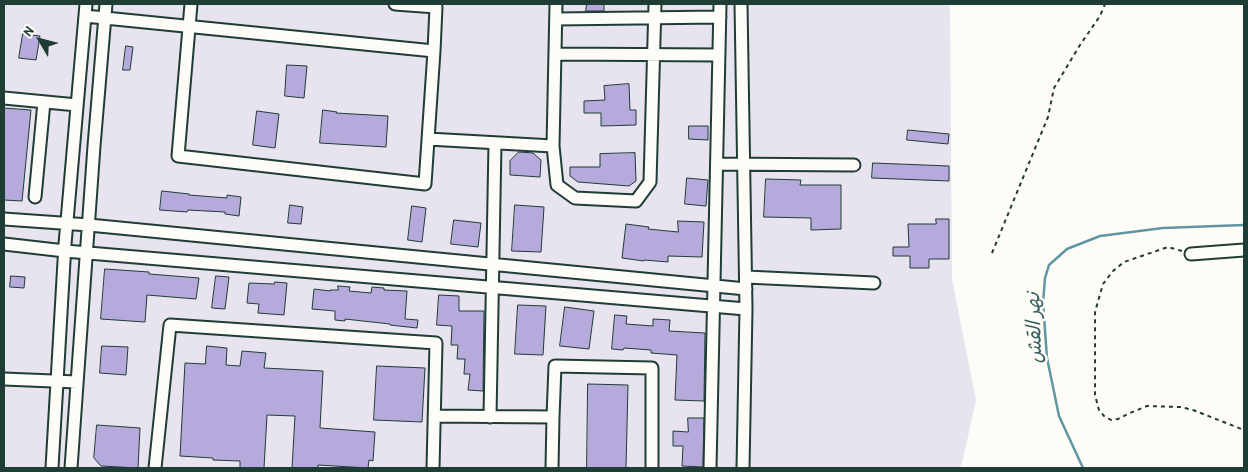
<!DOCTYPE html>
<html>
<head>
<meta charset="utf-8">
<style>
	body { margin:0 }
	#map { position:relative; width:1248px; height:472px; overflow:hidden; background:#fdfcf7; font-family:"Patrick Hand",sans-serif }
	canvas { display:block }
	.frame { position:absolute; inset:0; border:5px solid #1f3d34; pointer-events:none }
	.north { position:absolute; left:15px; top:15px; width:50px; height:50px; -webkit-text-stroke:4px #fdfcf7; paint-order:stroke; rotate:307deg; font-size:14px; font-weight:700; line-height:20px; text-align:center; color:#1f3d34 }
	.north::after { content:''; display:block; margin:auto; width:18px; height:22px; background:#1f3d34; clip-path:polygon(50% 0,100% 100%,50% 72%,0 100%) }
</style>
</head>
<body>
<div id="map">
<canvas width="1248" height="472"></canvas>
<div class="frame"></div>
<div class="north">N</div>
</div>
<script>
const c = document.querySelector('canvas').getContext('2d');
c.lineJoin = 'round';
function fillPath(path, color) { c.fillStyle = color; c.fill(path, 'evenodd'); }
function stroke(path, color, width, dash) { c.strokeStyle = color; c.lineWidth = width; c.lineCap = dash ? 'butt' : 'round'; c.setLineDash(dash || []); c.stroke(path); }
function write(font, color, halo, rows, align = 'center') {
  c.font = font + ' "Patrick Hand","Playpen Sans Arabic",sans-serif'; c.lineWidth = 5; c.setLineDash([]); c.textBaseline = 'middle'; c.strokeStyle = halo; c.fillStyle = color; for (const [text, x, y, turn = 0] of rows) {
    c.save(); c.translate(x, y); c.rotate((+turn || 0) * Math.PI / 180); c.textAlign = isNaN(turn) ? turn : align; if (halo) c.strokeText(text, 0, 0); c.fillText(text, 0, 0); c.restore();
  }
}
fillPath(new Path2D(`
	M4,4h946l2,275 24,121 -15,68h-957z`), '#e7e3ef');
stroke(new Path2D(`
	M1083,468l-24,-52 -12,-58 -4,-55 2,-25 4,-13 18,-16 33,-13 63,-8 81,-3`), '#6096a3', 2.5);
const building = new Path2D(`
	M587,4h17v7h-18z
	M23,34l17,2 -4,24 -17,-2z
	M126,46l7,1 -3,23h-7z
	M287,65l20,1 -3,32 -19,-2z
	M629,84l1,26h6v15l-35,1v-13h-17v-12l21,-1 -1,-14z
	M4,108l27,2 -9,91 -18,-1z
	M323,110l14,2 -1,1 52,3 -2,31 -66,-4z
	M257,111l22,3 -4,34 -22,-3z
	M689,126h19v14l-19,-1z
	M908,130l41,4 -1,10 -41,-4z
	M519,152l14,1 8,7 -1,17 -30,-2v-14z
	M635,153l1,28 -7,5 -51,-4 -8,-6v-9h30v-13z
	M873,163l76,3v15l-77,-3z
	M687,178l21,2 -2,26 -21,-2z
	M766,179l35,1 -1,5h41v44l-30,1v-12l-47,-1z
	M162,191l27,3v1l38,3v-3l14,2 -2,19 -14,-2v-2l-37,-2 -1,2 -27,-2z
	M290,205l13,2 -2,17 -13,-1z
	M515,205l29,2 -3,45 -29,-1z
	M412,206l14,2 -4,34 -14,-2z
	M936,219h13v40h-20v9h-19v-12h-17v-9h16l-1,-23h28z
	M454,220l27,3 -3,24 -27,-3z
	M678,221l26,1 -2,35 -34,-1v6l-24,-2v1l-22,-3 4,-34 23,3 -1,2 30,3z
	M105,269l44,3v2l50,4 -3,21 -49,-4 -2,27 -44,-3z
	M11,276l14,1 -1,11 -14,-1z
	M216,276l13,1 -4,32 -13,-1z
	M275,282l12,1 -3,32 -26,-2 1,-9 -12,-1 2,-20 25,1z
	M338,286l12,1 -1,4 22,2 1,-6 12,1v2l23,1 -2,28 13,1 -1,8 -27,-3v-1l-45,-5v2l-10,-1v-9l-23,-2 2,-20 16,2v-1h8z
	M439,295l20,1v15h25l-1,80 -15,-1 2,-16h-6l1,-15h-8l1,-14h-7l1,-19 -15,-1z
	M518,305l28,1 -3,49 -28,-1z
	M565,307l29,4 -5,38 -29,-3z
	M615,315l12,1 -1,8 27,2v-7l17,1 -1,11 36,2 -1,68 -29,-1 2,-45 -26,-2v-3l-27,-2 -1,2 -11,-1z
	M102,346l26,1 -2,28 -26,-2z
	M207,346l20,2 -1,17 14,1 2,-15 24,2 -2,15 59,3 -3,57 55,4 -2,29 -4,-1 -1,8 -50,-3v3h-26l3,-52 -28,-1 -3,53h-24v-7l-27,-1v-2l-33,-2 5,-93 20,1z
	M377,366l48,2 -3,54 -48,-2z
	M588,384l40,1 -2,83h-39z
	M688,418h16l-1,49 -21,-1 1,-20h-10v-15l15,1z
	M97,425l43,3 -2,40 -37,-2 -7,-8z`);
fillPath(building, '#b5aadb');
stroke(building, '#1f3d34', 1);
const minor = new Path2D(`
	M191,4l-13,152 247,28 9,-133
	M741,4l5,305 -3,159
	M85,16l349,35 2,-44 -41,-3
	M556,19l164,-2
	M555,54l164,1
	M4,98l73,7
	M428,139l125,7 3,-142
	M553,146l4,39 18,13 61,3 14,-19 5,-178
	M717,164l137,1
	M35,197l9,-95
	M4,219l85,6 657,64
	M4,244l61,7 681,58
	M1191,254l53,-4
	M746,277l128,6
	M4,379l73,3
	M434,416l119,1
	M490,417l5,-274
	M52,468l13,-224 21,-240
	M71,468l23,-322 12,-142
	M155,468l15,-143 266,18 -3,125
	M552,468l1,-51 2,-51 97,2v100
	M710,468l10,-464`);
stroke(minor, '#1f3d34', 15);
stroke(new Path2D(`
	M1182,251l-14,-4 -44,15 -11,9 -10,13 -8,28v83l4,15 5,6 7,4 7,-1 12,-6 17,-7 34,1 12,3 51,20
	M992,253l56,-136 6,-29 26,-43 20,-29 5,-12`), '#1f3d34', 2, [4, 4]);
stroke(minor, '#fdfcf7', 11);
write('italic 20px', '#3a6262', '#fdfcf7', [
	["نهر القش",1035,328,-92]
]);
</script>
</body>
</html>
